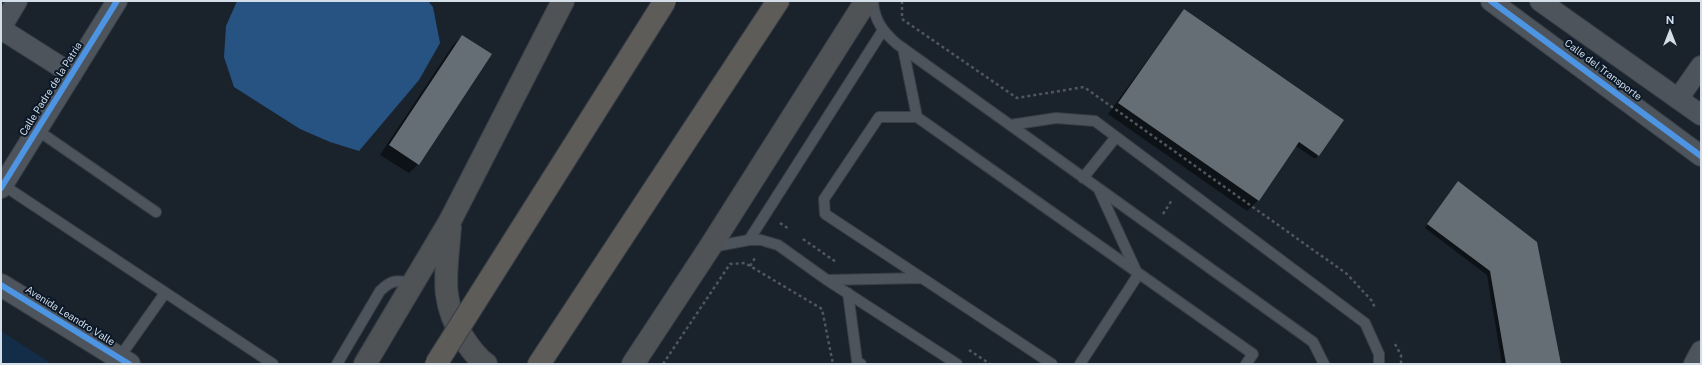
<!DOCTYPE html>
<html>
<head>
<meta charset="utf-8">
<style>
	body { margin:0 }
	#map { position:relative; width:1702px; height:365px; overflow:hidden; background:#1a222b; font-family:"Public Sans",sans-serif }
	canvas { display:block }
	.frame { position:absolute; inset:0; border:2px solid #d4dee9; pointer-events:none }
	.north { position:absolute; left:1650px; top:12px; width:40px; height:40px; -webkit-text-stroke:3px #0a1828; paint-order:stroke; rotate:0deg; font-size:11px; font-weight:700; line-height:16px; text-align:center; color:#d4dee9 }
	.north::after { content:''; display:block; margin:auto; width:14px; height:18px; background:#d4dee9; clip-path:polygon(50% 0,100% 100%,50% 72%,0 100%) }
</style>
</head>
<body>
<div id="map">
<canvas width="1702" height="365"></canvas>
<div class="frame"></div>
<div class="north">N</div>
</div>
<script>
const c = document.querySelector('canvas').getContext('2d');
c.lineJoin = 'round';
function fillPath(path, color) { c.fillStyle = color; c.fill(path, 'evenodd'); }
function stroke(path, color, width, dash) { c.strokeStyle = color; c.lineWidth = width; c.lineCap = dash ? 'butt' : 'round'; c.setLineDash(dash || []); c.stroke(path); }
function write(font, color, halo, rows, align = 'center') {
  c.font = font + ' "Public Sans",sans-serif'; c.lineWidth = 4; c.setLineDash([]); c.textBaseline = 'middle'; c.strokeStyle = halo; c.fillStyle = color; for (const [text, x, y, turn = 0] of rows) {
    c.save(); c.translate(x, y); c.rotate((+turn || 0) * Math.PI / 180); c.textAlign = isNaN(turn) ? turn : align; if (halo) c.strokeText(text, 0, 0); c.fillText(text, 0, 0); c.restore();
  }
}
fillPath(new Path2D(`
	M1,331l51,33h-51z`), '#132d48');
fillPath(new Path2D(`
	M237,1h191l5,6 7,36 -21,37 -60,71 -29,-9 -30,-13 -66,-42 -10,-30 2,-31z`), '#265381');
fillPath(new Path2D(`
	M1181,14l137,141 -3,4 -19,-13 -38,54 -11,11 -139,-97z
	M462,36l-44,128 -9,9 -29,-18 73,-110z
	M1455,186l105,178h-58l-15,-89 -62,-47z`), '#0007');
fillPath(new Path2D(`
	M1184,9l160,111 -25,36 -20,-14 -40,59 -141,-98z
	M462,35l30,19 -73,111 -30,-20z
	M1458,181l79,61 24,122h-55l-16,-93 -63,-47z`), '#656d75');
const service = new Path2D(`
	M873,1c1,19 10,31 24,43l416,298 11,22
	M903,48l14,69 336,237 -7,10
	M917,117h-38l-55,82 1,15 97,64
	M1010,125l46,-7 39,3 270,202 14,31v10
	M37,130l119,82
	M1083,178l33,-41
	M3,185l270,179
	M749,240l134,-210
	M712,247l37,-7h12l17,5 49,35 130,84
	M827,280l95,-2 130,86
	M848,293l9,68 4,3
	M119,358l46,-65
	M337,364l43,-73c11,-11 18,-12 33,-7
	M1080,364l58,-89 -39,-85`);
const minor = new Path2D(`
	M1491,1l210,155
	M1540,1l161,114
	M1,28l16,-27
	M1,29l71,45
	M1678,99l23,-33
	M1,188l116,-187
	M1694,364l7,-13`);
const tertiary = new Path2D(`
	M1,285l128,79`);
const secondary = new Path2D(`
	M450,227c-3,44 -12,72 14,112 6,9 13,19 22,25
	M365,364l85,-143 113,-220
	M633,364l77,-117 156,-246`);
const trunk = new Path2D(`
	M539,364l239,-363`);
stroke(service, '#383e46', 12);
stroke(minor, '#383e46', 22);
stroke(tertiary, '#383e46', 24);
stroke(secondary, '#383e46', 24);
stroke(trunk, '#383e46', 24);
stroke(new Path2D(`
	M902,1v18l115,79 67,-11 263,187 25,27 3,7
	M1163,214l9,-14
	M780,223l9,6
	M803,239l33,23
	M750,266l5,-8
	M1395,344l6,11v9
	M969,350l21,14
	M663,364l67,-100 15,-1 77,46 11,55`), '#50565c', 2.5, [3, 3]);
stroke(service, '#4e545c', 10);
stroke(minor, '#4e545c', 20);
stroke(tertiary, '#4e545c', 22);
stroke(secondary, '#505356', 22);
stroke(trunk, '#5d5c59', 22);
const trunkBridge = new Path2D(`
	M436,364l229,-363`);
stroke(trunkBridge, '#383e46', 24, []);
stroke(trunkBridge, '#5d5c59', 22);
stroke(new Path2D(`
	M1491,1l210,155
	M1,188l116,-187
	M1,285l128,79`), '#4d94e3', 6);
write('10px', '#d4dee9', '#0a1828', [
	["Calle del Transporte",1603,70,37],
	["Calle Padre de la Patria",51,89,-58],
	["Avenida Leandro Valle",70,316,32]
]);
</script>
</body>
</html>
